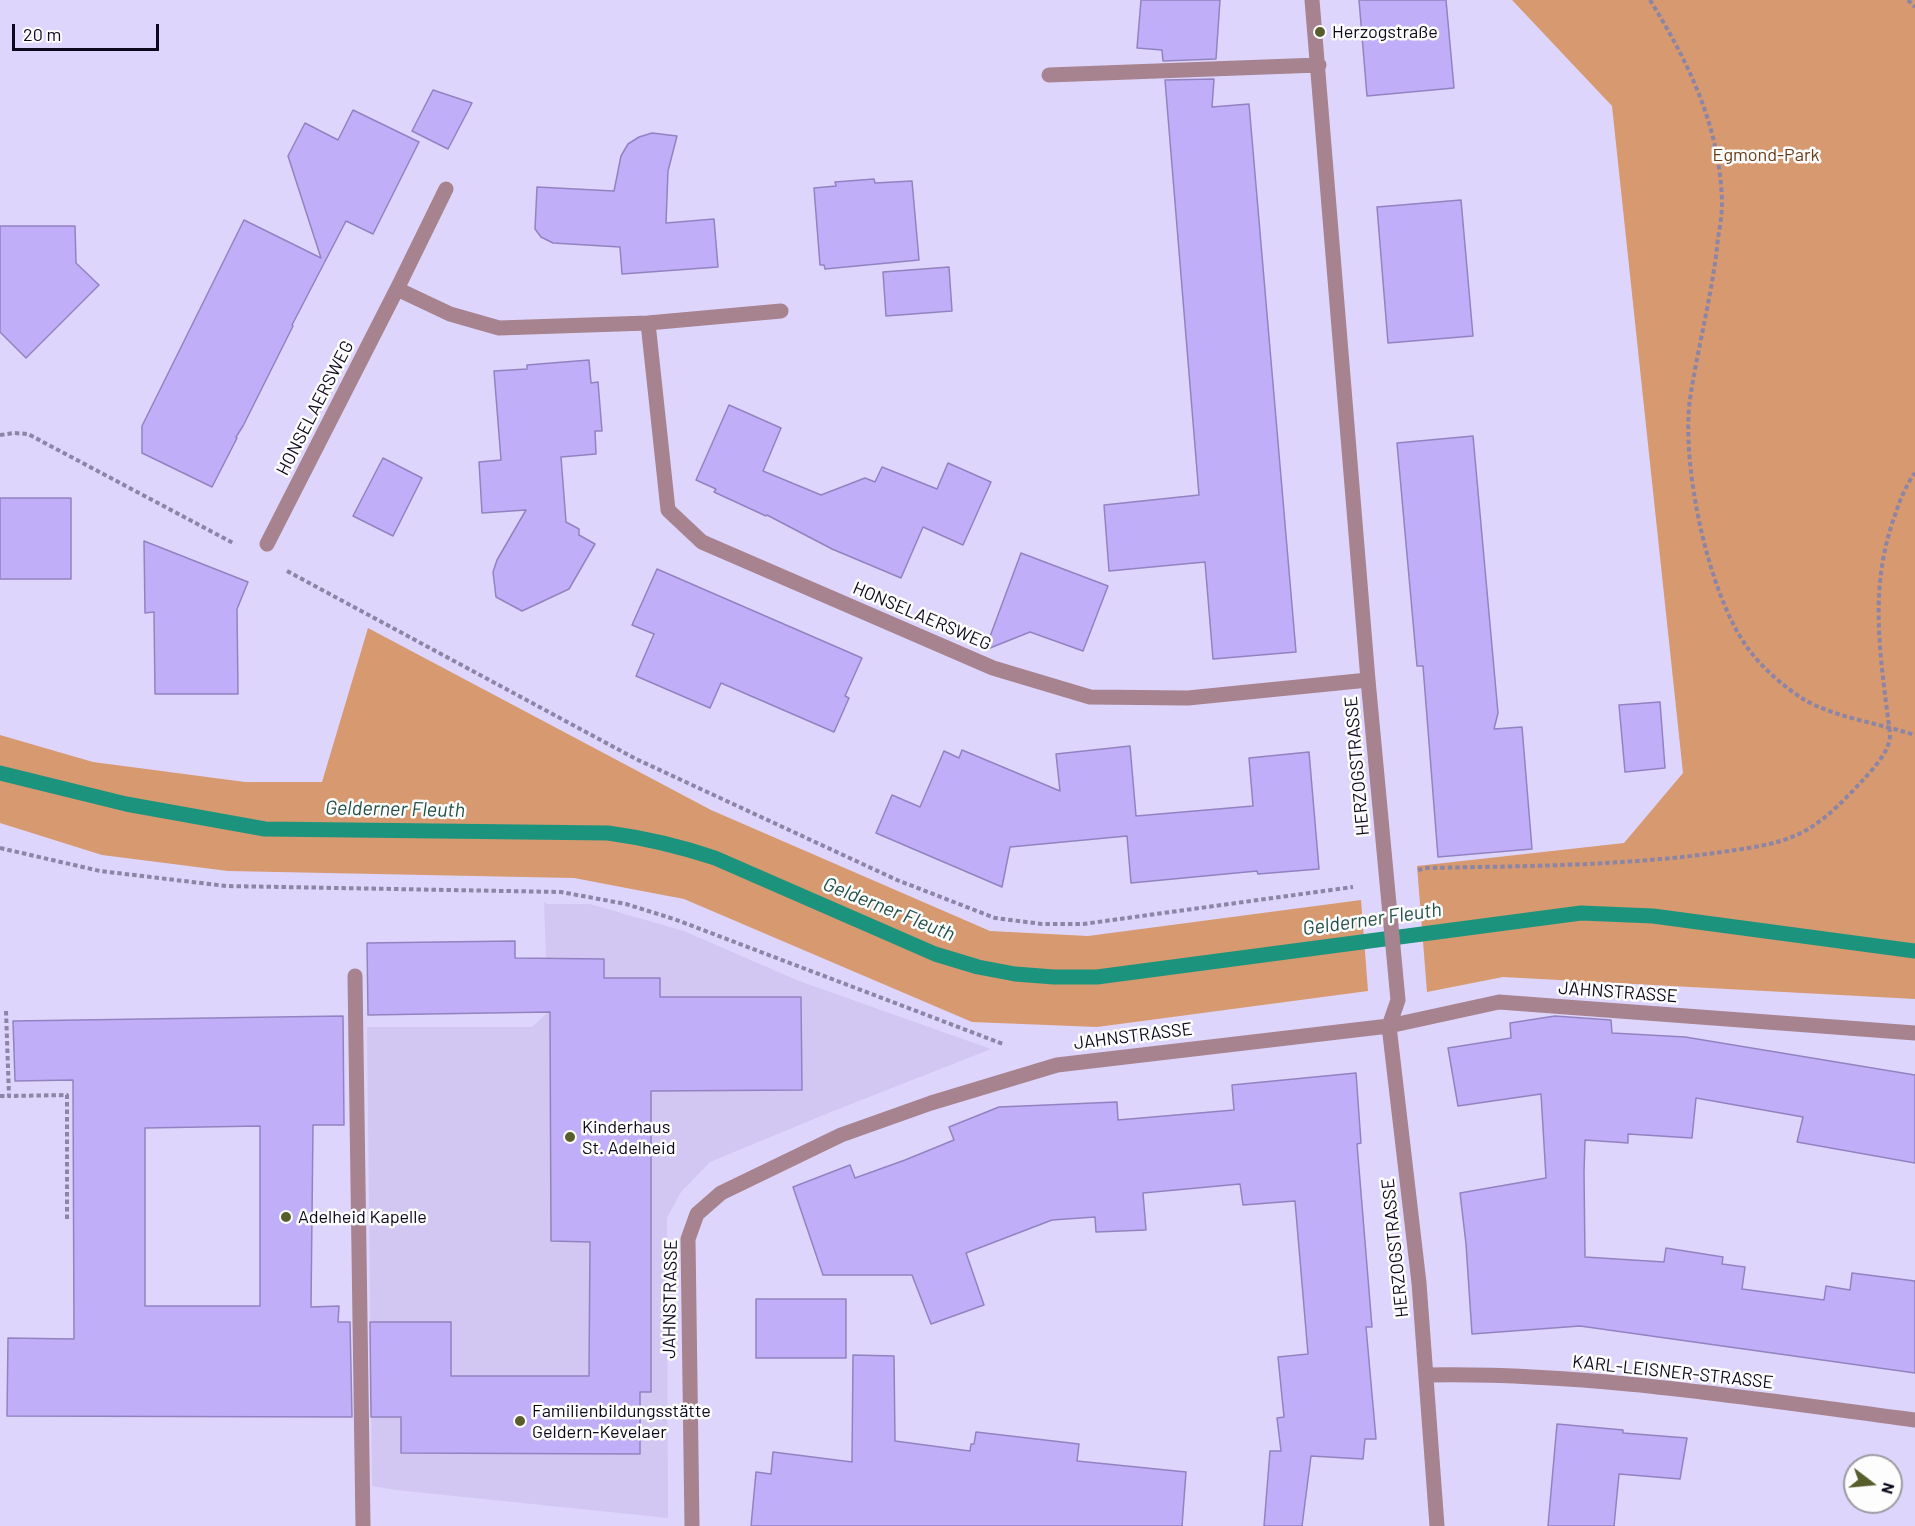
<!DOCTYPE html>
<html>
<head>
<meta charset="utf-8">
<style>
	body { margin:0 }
	#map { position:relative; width:1915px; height:1526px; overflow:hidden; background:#ded5fc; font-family:Barlow,sans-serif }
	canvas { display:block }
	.north { position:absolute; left:1843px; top:1454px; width:60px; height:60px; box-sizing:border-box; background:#fdfdfd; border:2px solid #9d9ba3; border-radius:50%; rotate:106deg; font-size:16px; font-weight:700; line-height:24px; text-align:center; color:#0e081d }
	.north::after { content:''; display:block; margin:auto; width:21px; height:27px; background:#575e2c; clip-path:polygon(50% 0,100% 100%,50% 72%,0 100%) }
	.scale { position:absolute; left:12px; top:24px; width:147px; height:27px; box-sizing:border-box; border:3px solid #0e081d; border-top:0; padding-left:8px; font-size:18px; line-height:21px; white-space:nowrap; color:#0e081d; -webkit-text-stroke:4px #fdfdfd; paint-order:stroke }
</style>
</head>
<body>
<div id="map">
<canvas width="1915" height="1526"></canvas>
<div class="north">N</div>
<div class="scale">20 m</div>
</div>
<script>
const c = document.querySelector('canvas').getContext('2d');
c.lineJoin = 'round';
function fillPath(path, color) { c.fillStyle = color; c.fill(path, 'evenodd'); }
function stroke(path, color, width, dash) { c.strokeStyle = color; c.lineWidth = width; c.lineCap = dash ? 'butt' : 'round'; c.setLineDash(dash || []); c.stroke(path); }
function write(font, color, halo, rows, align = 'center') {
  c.font = font + ' Barlow,sans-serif'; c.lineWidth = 5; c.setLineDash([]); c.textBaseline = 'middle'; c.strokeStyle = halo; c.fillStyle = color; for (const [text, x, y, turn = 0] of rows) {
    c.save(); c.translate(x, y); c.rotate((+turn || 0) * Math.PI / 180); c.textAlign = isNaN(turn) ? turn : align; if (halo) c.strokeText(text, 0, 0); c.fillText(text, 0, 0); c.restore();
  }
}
fillPath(new Path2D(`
	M544,902l3,2h43l94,27 115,50 192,68 -160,63 -121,50 -29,30 -14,26 1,300 -272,-28 -24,-4 -5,-459h165l16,-15z`), '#d1c7f2');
fillPath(new Path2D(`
	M1512,0h403v999l-412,-22 -76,15 -10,-126 207,-23 59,-70 -71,-667z
	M368,628l343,182 279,121 98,5 273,-36 7,91 -271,36 -125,-5 -288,-123 -110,-21 -346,-7 -126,-16 -102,-32v-88l93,27 152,20h77z`), '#d7996f');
stroke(new Path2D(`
	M0,773l126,31 139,25 343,4c37,5 71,13 107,25l220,96 43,13 37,7 39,3h43l484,-64 72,3 262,35`), '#1c947d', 15);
const building = new Path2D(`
	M1141,0h79l-4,59 -53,2 -1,-11 -25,-2z
	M1359,0h87l8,88 -87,8z
	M1214,79l-2,28 37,-3 47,548 -83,7 -8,-97 -96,9 -5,-66 95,-10 -34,-415z
	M433,90l39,13 -24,46 -36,-18z
	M353,110l66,32 -46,92 -27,-13 -54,104 1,1 -50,100 -7,11 1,1 -25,49 -70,-34v-27l102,-206 77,38 -33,-102 17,-33 33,17z
	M652,133l25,3 -9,35 -2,52 48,-4 4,48 -96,7 -2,-27 -67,-4 -12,-6 -6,-8 2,-42 77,4 7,-35 7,-12 11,-7z
	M874,179l1,4 37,-2 7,79 -94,9 -1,-4h-4l-6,-77 22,-2 -1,-4z
	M1461,200l12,136 -85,7 -11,-136z
	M0,226h75l1,37 23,22 -73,73 -26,-26z
	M949,267l3,44 -66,5 -3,-44z
	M589,360l2,23 7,-1 4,49h-7l1,23 -35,3 5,65 13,7v6l16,9 -26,45 -47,22 -26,-14 -3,-25 4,-12 29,-50 -44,3 -3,-51 22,-2 -7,-89 33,-2v-4z
	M729,405l52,23 -18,43 58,24 44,-17 10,4 7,-15 55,22 11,-26 43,19 -28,63 -40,-18 -22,51 -69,-29 -65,-34 -1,1 -52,-24 2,-3 -20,-9z
	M1473,436l25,277 -4,16 28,-2 10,122 -94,8 -15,-191h-6l-20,-223z
	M383,458l39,20 -29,58 -40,-20z
	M0,498h71v81h-71z
	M144,541l104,41 -11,27 1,85h-83l-1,-82 -9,1z
	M1021,553l87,33 -25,65 -53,-19 -45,18z
	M657,569l205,89 -17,38 4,2 -15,34 -113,-49 -11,25 -74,-32 18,-42 -22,-9z
	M1660,702l5,66 -40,4 -6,-67z
	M1130,746l6,70 117,-10 -4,-48 60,-6 10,117 -61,5 -1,-3 -126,12 -4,-47 -117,11 -8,40 -126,-54 16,-38 28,12 24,-56 15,7 3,-8 98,41 -4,-37z
	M515,941v17l89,1v19h56v19h141l1,93 -151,1v301h-11v62l-239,-1v-36h-30l-1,-95h81v54h138l1,-134 -39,-1 -1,-229 -182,3 -1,-72z
	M343,1016l1,109h-31l-2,182 28,-1 -1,16h12l2,95 -345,-1 1,-78 66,1 -1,-259 -58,1 -2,-60zM260,1126v180h-115v-178z
	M1555,1016l56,4 1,13 73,4 230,38v88l-118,-21 6,-25 -107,-19 -4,40 -64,-4v9l-43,-3 -1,32 1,85 79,5 2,-14 57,9 -1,7 23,3 -3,22 82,11 2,-14 24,4 2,-17 63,8v92l-335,-47 -108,8 -6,-90 -6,-51 86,-15 -5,-84 -83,12 -10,-58 63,-10 -1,-15z
	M1356,1073l5,70 -4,1 15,183h-6l10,112h-11l-2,20 -52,-3 -9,70h-38l6,-75h11l-4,-33 7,-1 -6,-60 30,-3 -13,-153 -52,4 -3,-21 -97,9 3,37 -50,2 -1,-15 -43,3 -86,33 18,52 -53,19 -19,-49h-89l-30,-88 57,-22 5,13 50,-18 49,-20 -5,-13 50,-20 118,-5 1,18 116,-10 -2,-25z
	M756,1299h90v59h-90z
	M853,1355l41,1 1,85 75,10 1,-7h3l2,-12 103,12 -2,17 109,11 -4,54h-431l5,-54 15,2 2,-22 79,10z
	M1557,1424l66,6v3l64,5 -7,41 -61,-5 -5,52h-66z`);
fillPath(building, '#c1aef9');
stroke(building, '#9283c0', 1.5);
stroke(new Path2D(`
	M1650,0c39,63 70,127 72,202 0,12 -2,25 -4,36 -5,54 -20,107 -28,161 -9,66 18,194 57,248 14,20 36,39 56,52 30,18 78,25 112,36
	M1908,0l7,7
	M0,435l14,-2 14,1 207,110
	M287,571l349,188 261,121 98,38 47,6h41l270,-37
	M0,848l100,23 126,15 335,6 65,12 48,15 329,125
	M1418,870l9,-2c98,-2 197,-2 295,-16 26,-4 55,-7 79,-19 24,-12 44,-34 62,-53 10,-11 28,-30 27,-46 -9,-74 -22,-143 4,-216 5,-15 11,-32 21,-45
	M6,1011l3,85 58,-1v124
	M0,1096h9`), '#8c85a5', 4, [4.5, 3]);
stroke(new Path2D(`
	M1312,0l56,680 30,320 -9,26 30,257 18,243
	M1049,75l270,-10
	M397,289l49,-100
	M648,323l133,-12
	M267,544l130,-255 53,25 49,14 149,-5 20,187 34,32 291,126 97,29 98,1 180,-18
	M355,976l8,550
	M1426,1375c164,-3 327,24 489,45
	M692,1526l-4,-287 9,-25 24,-21 120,-58 90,-32 126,-38 332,-39 110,-24 416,31`), '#a7828f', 15);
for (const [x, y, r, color] of [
	[1320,32,6,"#575e2c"],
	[570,1137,6,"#575e2c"],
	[286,1217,6,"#575e2c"],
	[520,1421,6,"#575e2c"]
]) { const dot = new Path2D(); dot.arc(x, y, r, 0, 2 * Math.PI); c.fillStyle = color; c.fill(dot); stroke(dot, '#fdfdfd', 2); }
write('18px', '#0e081d', '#fdfdfd', [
	["Herzogstraße",1332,32],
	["Kinderhaus",582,1127],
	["St. Adelheid",582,1148],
	["Adelheid Kapelle",298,1217],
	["Familienbildungsstätte",532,1411],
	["Geldern-Kevelaer",532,1432]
], 'left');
write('18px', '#693b17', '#fdfdfd', [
	["Egmond-Park",1766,155]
]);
write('18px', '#0e081d', '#fdfdfd', [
	["HONSELAERSWEG",315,408,-63],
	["HONSELAERSWEG",922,616,23],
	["HERZOGSTRASSE",1357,766,-95],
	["JAHNSTRASSE",1618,992,4],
	["JAHNSTRASSE",1133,1036,-7],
	["HERZOGSTRASSE",1395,1248,-96],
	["JAHNSTRASSE",670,1299,-89],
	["KARL-LEISNER-STRASSE",1673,1372,6]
]);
write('italic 20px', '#235146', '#fdfdfd', [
	["Gelderner Fleuth",395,809,1],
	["Gelderner Fleuth",889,909,22],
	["Gelderner Fleuth",1372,919,-8]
]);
</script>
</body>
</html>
